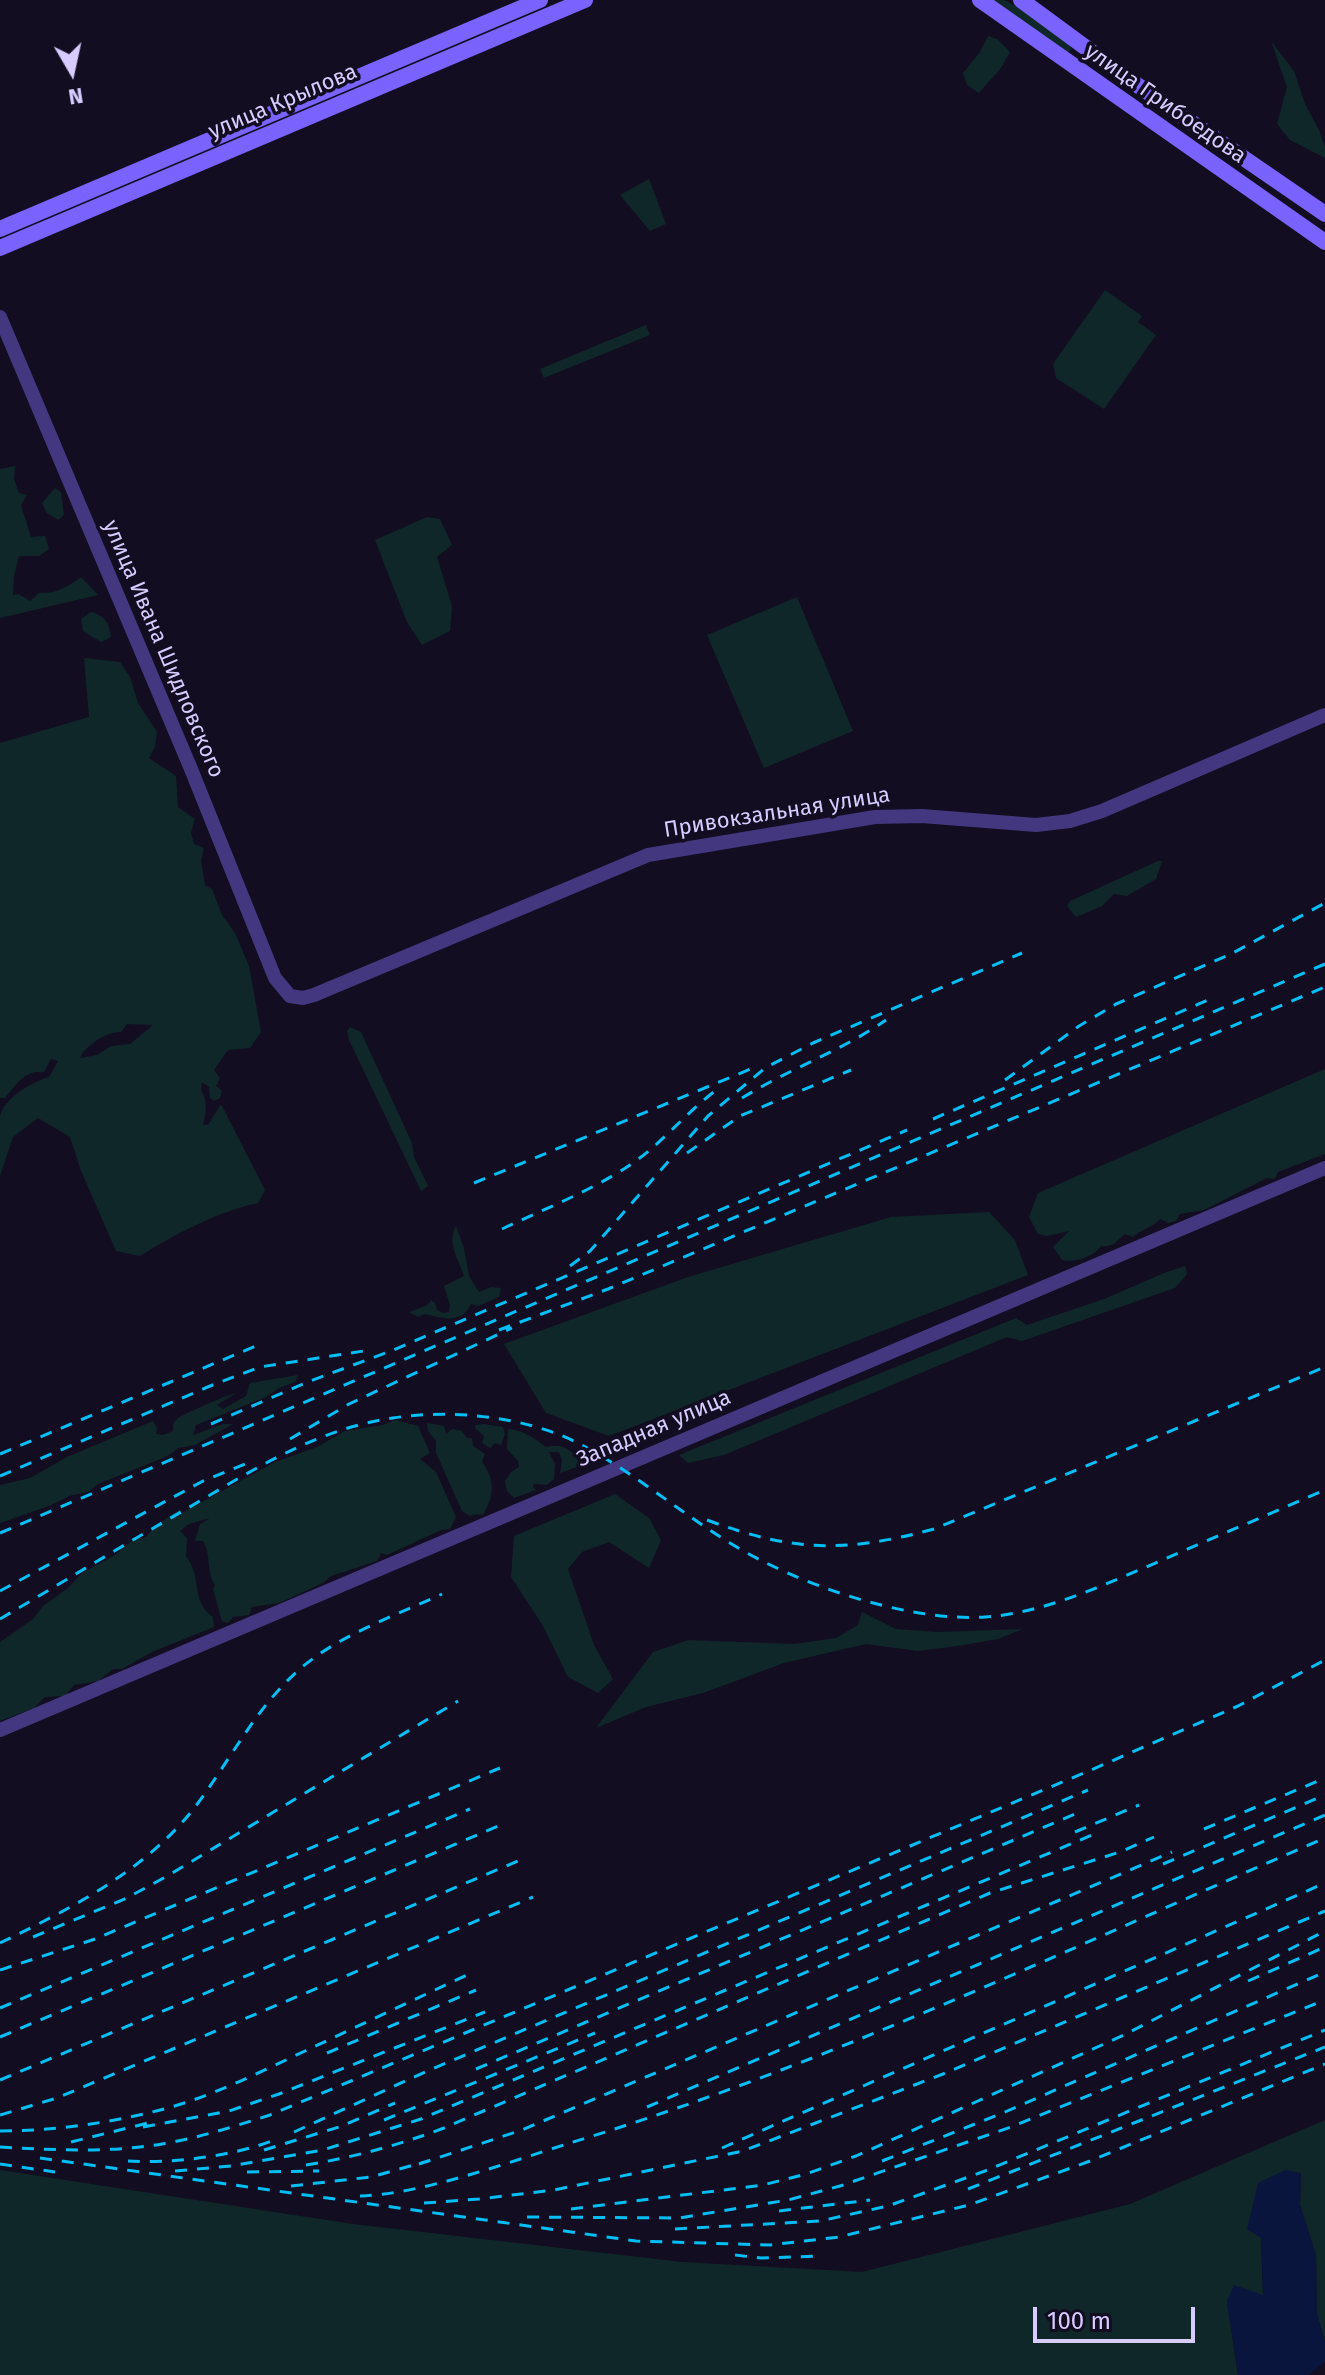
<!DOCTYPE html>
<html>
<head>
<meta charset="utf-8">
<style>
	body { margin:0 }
	#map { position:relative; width:1325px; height:2375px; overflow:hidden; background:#120d20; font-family:"Fira Sans",sans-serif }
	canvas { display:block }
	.north { position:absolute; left:32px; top:32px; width:80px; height:80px; -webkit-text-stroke:6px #120d20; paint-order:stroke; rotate:171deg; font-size:22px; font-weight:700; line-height:32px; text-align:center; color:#d8cbff }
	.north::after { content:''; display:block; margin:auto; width:28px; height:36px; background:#d8cbff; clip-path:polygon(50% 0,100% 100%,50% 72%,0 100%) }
	.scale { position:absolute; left:1033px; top:2307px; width:162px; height:36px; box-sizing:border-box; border:4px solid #d8cbff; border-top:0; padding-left:10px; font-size:24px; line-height:28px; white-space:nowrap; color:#d8cbff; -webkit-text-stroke:6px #120d20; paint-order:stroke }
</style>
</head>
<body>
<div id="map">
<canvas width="1325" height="2375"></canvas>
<div class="north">N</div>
<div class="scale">100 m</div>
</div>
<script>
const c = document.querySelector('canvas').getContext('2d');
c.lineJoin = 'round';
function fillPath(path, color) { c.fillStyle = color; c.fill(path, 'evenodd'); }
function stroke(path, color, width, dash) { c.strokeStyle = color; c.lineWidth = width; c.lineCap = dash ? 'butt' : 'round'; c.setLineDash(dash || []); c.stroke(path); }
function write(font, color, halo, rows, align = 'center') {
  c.font = font + ' "Fira Sans",sans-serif'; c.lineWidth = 7; c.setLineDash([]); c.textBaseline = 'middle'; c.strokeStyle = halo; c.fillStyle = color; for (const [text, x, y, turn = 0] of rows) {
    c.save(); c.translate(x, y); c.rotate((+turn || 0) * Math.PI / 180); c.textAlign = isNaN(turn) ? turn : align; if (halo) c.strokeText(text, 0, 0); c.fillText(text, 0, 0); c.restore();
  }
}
fillPath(new Path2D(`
	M991,0c1,0 12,0 13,0 11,4 64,40 68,49l-4,3z
	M988,36l9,3 13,13 -9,16 -22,25 -12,-8 -4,-12 17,-21z
	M1271,41l23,30 11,33 14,26 6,17v11l-35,-18 -13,-16 10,-37z
	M649,179l17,45 -16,7 -30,-36z
	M1105,290l37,26 -4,6 18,13 -52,74 -48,-31 -3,-14z
	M646,325l4,10 -106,43 -4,-9z
	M15,466l-1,13 5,14 8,2 -6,10 10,32 14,-1 4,13 -10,7h-20l-5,20 -1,19 6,-1 11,7 9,-8c17,1 28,-6 42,-16l17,18 -98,23v-149z
	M55,488l6,4 3,23 -6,5 -11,-7 -5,-10z
	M427,517l13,2 12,26 -15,12 15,49 -2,25 -28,14 -15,-23 -32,-82z
	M797,597l56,134 -89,37 -57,-133z
	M91,612c14,4 18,10 20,25l-10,5 -18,-11 -2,-12z
	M84,658l36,4 10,15 8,26 19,29 -2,15 -6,11 27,18 2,31 17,12 -4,14 3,11 10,4 -3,12 4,25 7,4 10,26 13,18 14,33 12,66 -11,16 -22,2 -14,20 6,8 -4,8 6,5 -2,7 -6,3 -4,-3 -1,-11 -7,-5 -1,8c7,11 5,23 2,35h5l13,-21 44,86 -7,13c-41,9 -83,31 -118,53l-24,-5 -35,-80 -11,-34 -32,-19 -25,19 -13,39c0,-19 0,-42 0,-60 4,-18 32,-34 49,-39l9,-16 -7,-2 -7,13c-20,-2 -27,12 -39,26h-5v-355l89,-26zM127,1024l26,1 -23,19 -19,2 -14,9 -17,3c5,-12 27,-27 41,-26z
	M1158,861h4l-6,18 -29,17 -13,-2 -12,12 -26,11 -9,-11 3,-5z
	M350,1027l11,5 51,111 2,14 14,29 -7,5 -72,-151 -2,-9z
	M1325,1069v85l-47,18 -3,7 -8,-1 -63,32 -24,4 -4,7 -8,2 -8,-4c-6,8 -19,10 -27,18l-8,-3c-10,8 -10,13 -24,12 -8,11 -26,17 -39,14l-9,-13 16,-16 -22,5 -9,-2 -9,-17 9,-24z
	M989,1212l26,28 13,35 -419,161 -63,-23 -42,-69 184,-67 203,-60z
	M456,1226l8,22 5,28 10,16 12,-5 10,1 -2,9 -21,9 -7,-2c-10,21 -29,14 -46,10l-7,3 -9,-5 19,-7 3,-5 4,3 2,7 6,3 6,-1 1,-7 -6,-19 20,-10c-5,-17 -18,-33 -8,-50z
	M1185,1266l2,8 -12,14 -153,53 -15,-4 -283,118 -36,8 -9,-8 337,-137 11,7 77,-26 60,-26z
	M298,1375l-3,7 -16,6 -13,9 -70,28 -3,10 30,-11h10l-38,21 -17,3 -10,8 -70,28 -10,8 -19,4 -20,10 -49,17v-38l30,-7 37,-21 86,-36 4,7 -1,6 7,1 10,-4c0,-7 -1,-7 4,-12 2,-3 52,-25 59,-26l-19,12 6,4 23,-13 4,-13z
	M396,1420l22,6 12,27 -10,6 16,13 20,45 -6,12 -9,1 -54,25 -6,-2 -4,8 -46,15 -8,7 -44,20 -27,4 -3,8 -16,2 -5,6 -6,-2 -9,-32 2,-4c-10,-17 -3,-29 -12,-44h-8l5,-17 10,-6 -21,6 -9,7 7,7 -1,18c17,22 4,45 27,61l1,10 -62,25 -30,17h-9l-15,12 -24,4 -9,11 -20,1 -11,11 -34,13v-79l33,-23 10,-13 25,-18 14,-15 33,-18 18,-15 13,-3 9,-11 25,-17 2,4 93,-51 42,-15 28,-16 37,-6z
	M427,1423l17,3 2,8 6,-5 10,2 5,7h5l1,8 12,8 -3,8c14,19 12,34 1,53l-6,-1 -7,2 -8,-5 -26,-58v-12l-8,-10z
	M484,1424l19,3 2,7 -4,11 -6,-2 -5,5 -8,-5 2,-7 -9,-8v-3z
	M508,1429c15,1 26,9 38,18 21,-5 20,5 37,10v8l-23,8 2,-12 -3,-9h-10l6,12 -1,15 -7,6 -13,-1 -1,3 3,3 -22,8 -7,-7 -2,-10 6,-9 8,-5 -1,-6 -11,-12z
	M615,1494l34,24 12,22 -12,28 -40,-26 -27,10 -14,17 26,76 19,34 -15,14 -30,-16 -25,-51 -32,-49 3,-41z
	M862,1612l34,17 41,3 86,-3 -25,10 -40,7 -41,5 -51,-7 -82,19 -81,30 -57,14 -50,21 57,-76 35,-12 107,4 41,-6 22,-13z
	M1325,2120v222l-8,-28 -1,-59 -16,-50 1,-32 -40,65 2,58 -36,5 11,74h-1238v-205l353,54 329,38 180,10 268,-68z`), '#10272a');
fillPath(new Path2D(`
	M1285,2170l16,3 -1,32 16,50 1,59 8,28v20l-16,13h-71l-11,-74 7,-16 29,10 -2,-57 -14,-9 11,-46z`), '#09153c');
stroke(new Path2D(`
	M0,317l191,452 84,209 15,18 13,2 11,-3 334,-140 227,-38 47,-1 114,9 34,-4 32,-10 223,-96
	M0,1730l1325,-562`), '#43377f', 14);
stroke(new Path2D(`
	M980,0l345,242
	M1021,0l106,78 198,136
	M0,229l540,-229
	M0,248l585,-248`), '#7a62ff', 16);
stroke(new Path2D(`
	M1005,1080l74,-54 37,-22 115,-50 94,-51
	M742,1098c47,-29 99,-47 144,-78
	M933,1119l282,-122
	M687,1153l53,-37 111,-46
	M474,1183l284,-117
	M502,1229c42,-20 89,-38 128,-64 33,-22 57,-54 89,-77
	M570,1266l20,-15 118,-135 57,-48 48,-25 209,-90
	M499,1330l109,-41 717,-302
	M211,1424l99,-43 81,-30 516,-221
	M290,1439l59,-35 163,-76
	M0,1454l258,-109
	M0,1476l210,-90 50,-19 110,-17
	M707,1520c86,32 138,33 227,9l391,-162
	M0,1533l1325,-569
	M0,1591l203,-110 42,-17
	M0,1619c63,-37 125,-75 188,-111 65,-38 128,-79 205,-90 58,-9 131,-2 185,25 54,28 100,68 152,100 66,41 177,79 255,74 60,-4 118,-32 173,-55 55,-24 111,-48 167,-72
	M1204,1829l121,-51
	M1075,1832l64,-27
	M1163,1864l162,-69
	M33,1937l94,-39 42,-23 289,-174
	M0,1943c72,-35 149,-74 198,-140 34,-46 59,-97 103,-135 40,-34 94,-52 141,-74
	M0,1970l95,-31 405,-171
	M1248,1981l77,-34
	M0,2008l470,-199
	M0,2037l503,-213
	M327,2053l149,-63
	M476,2069l599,-255
	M0,2080l518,-219
	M647,2107l678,-292
	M0,2115l57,-17 476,-201
	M384,2120l211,-87
	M143,2127l86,-16 50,-17 206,-82
	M0,2131c51,0 102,-7 152,-19 53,-12 104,-38 153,-61 55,-26 111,-52 166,-78
	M294,2132l131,-60 663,-282
	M71,2142l81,-20
	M0,2147c54,3 108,6 162,-3 37,-6 73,-18 108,-29l821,-345 147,-64 87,-46
	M722,2148l603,-265
	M264,2150l78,-24 53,-23
	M40,2158l596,83 134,4 69,-8 130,-32 121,-44 235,-97
	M128,2161c43,3 106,-5 146,-21
	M882,2161l123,-49 320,-140
	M0,2164l55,8
	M419,2164l103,-34 650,-278
	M306,2165c49,-8 93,-20 138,-37l546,-235 130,-41 34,-15
	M175,2171l56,-5 92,-16 98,-31 671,-284
	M247,2172l72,-1
	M291,2186l80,-9 57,-16
	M968,2189l357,-142
	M360,2196c63,-2 149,-34 210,-53 260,-79 506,-198 755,-305
	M424,2203l55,-4 75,-9 189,-39 200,-77 382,-163
	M571,2209l192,-24 43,-11 50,-18 268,-121 201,-104
	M779,2211l91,-11
	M527,2217l152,1 109,-18 52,-14 171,-59 314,-127
	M675,2229l145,-8 68,-15 97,-35 340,-141
	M735,2255l26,3 61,-2`), '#00bff6', 3, [12, 10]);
write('22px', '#d8cbff', '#120d20', [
	["улица Крылова",283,102,-23],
	["улица Грибоедова",1165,104,35],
	["улица Ивана Шидловского",163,649,67],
	["Привокзальная улица",777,813,-9],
	["Западная улица",654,1429,-23]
]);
</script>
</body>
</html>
